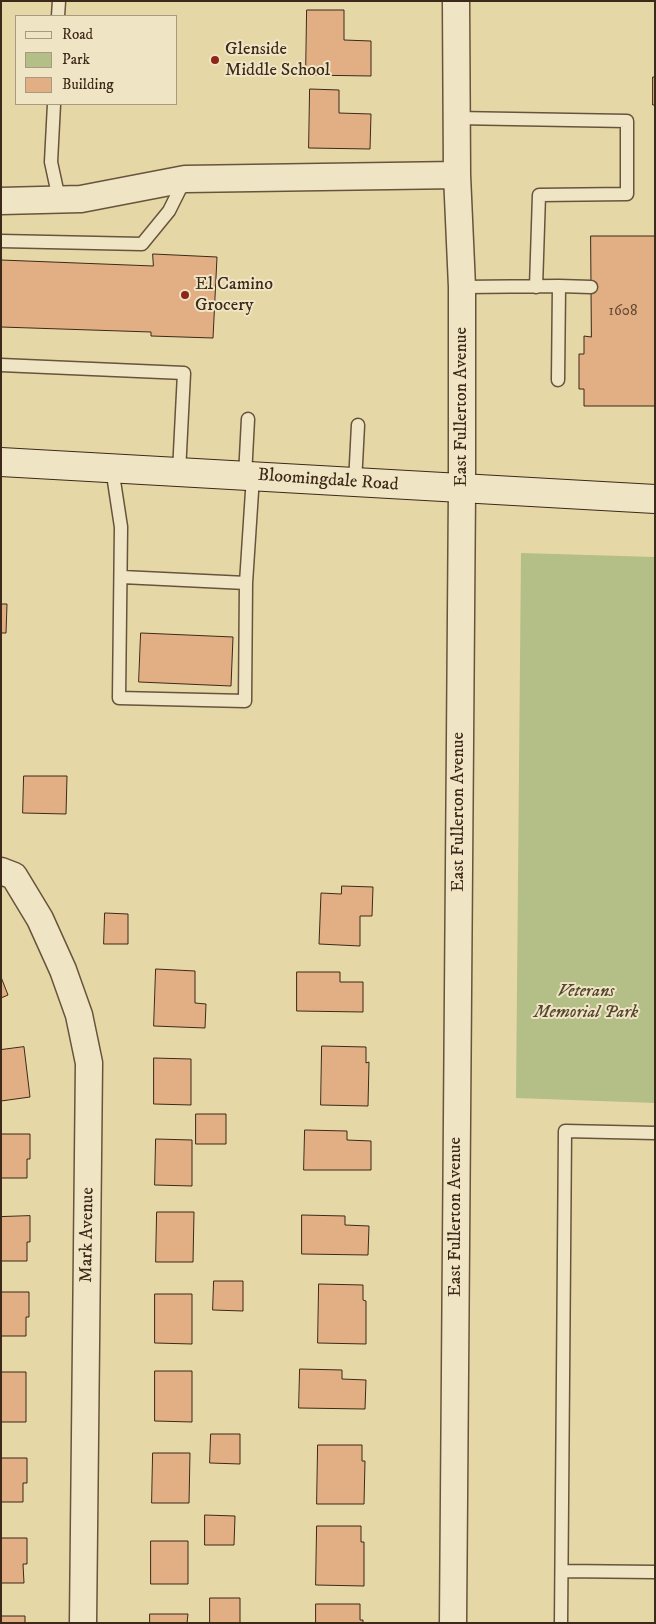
<!DOCTYPE html>
<html>
<head>
<meta charset="utf-8">
<style>
	body { margin:0 }
	#map { position:relative; width:656px; height:1624px; overflow:hidden; background:#e6d7a6; font-family:"IM FELL DW Pica",serif }
	canvas { display:block }
	.frame { position:absolute; inset:0; border:2px solid #3d2919; pointer-events:none }
	.legend { position:absolute; left:15px; top:15px; width:162px; height:90px; box-sizing:border-box; background:#efe5c5; border:1px solid #a89a80; margin:0; padding:6px 9px; list-style:none; font-size:15px; color:#3d2919 }
	.legend li { display:flex; align-items:center; gap:10px; height:25px }
	.legend b { width:25px; border:1px solid #a89a80 }
</style>
</head>
<body>
<div id="map">
<canvas width="656" height="1624"></canvas>
<div class="frame"></div>
<ul class="legend">
<li><b style="height:6px;background:#efe5c5"></b>Road</li>
<li><b style="height:14px;background:#b4be87"></b>Park</li>
<li><b style="height:14px;background:#e2af84"></b>Building</li>
</ul>
</div>
<script>
const c = document.querySelector('canvas').getContext('2d');
c.lineJoin = 'round';
function fillPath(path, color) { c.fillStyle = color; c.fill(path, 'evenodd'); }
function stroke(path, color, width, dash) { c.strokeStyle = color; c.lineWidth = width; c.lineCap = dash ? 'butt' : 'round'; c.setLineDash(dash || []); c.stroke(path); }
function write(font, color, halo, rows, align = 'center') {
  c.font = font + ' "IM FELL DW Pica",serif'; c.lineWidth = 4; c.setLineDash([]); c.textBaseline = 'middle'; c.strokeStyle = halo; c.fillStyle = color; for (const [text, x, y, turn = 0] of rows) {
    c.save(); c.translate(x, y); c.rotate((+turn || 0) * Math.PI / 180); c.textAlign = isNaN(turn) ? turn : align; if (halo) c.strokeText(text, 0, 0); c.fillText(text, 0, 0); c.restore();
  }
}
fillPath(new Path2D(`
	M521,553l134,4v546l-139,-5z`), '#b4be87');
const building = new Path2D(`
	M307,10h37v30l27,1v35l-65,-1z
	M653,77h2v28h-2z
	M310,89l29,1v23l32,1 -1,35 -61,-1z
	M591,236h64v170h-71v-17h-5v-35h5v-18l7,1z
	M153,254l64,3 -4,81 -62,-2v-4l-150,-5v-67l152,6z
	M1,604h6l-1,29h-5z
	M141,633l92,4 -2,49 -92,-4z
	M24,776h43l-1,38 -43,-1z
	M342,886l31,1 -1,29h-12v30l-41,-2 2,-51 20,1z
	M105,913l23,1v30h-24z
	M156,969l39,2v32l11,1 -1,24 -51,-2z
	M297,972h43v10h23v30l-66,-1z
	M1,977l7,18 -7,3z
	M322,1046l44,1v16l3,-1 -1,44 -47,-1z
	M24,1047l6,50 -29,4v-51z
	M154,1058l37,1v46l-37,-1z
	M196,1114h30v30h-30z
	M305,1130l42,1v9l24,1v29h-67z
	M1,1134h29v25h-3v19h-26z
	M156,1139l36,1v46l-37,-1z
	M157,1212h37l-1,50h-37z
	M302,1215l43,1v9l24,1 -1,29 -66,-1z
	M30,1216v26h-3v19h-26v-44z
	M214,1281h29v30l-30,-1z
	M319,1284l44,1v15l3,1v43l-48,-1z
	M1,1292h28v25h-3v19h-25z
	M155,1294h37v50l-37,-1z
	M300,1369l42,1v9l24,1 -1,29 -66,-1z
	M155,1371h37v51l-37,-1z
	M1,1372h25v50h-25z
	M211,1434h29v30l-30,-1z
	M318,1445h44v16h3l-1,43h-47z
	M153,1453h37l-1,50h-37z
	M1,1458h26v25h-4v19h-22z
	M205,1515l30,1 -1,29h-29z
	M317,1526h44v16h3v44l-48,-1z
	M1,1538h26v26h-4l1,19h-23z
	M151,1541h37v43h-37z
	M210,1598h30v25h-30z
	M316,1604h44v16h3v3h-47z
	M150,1614h38l-1,9h-37z
	M1,1616h24v7h-24z`);
fillPath(building, '#e2af84');
stroke(building, '#3d2919', 1);
const lane = new Path2D(`
	M58,16l1,-15
	M54,104l-3,58 8,37
	M456,118l171,3v73l-88,1 -3,92
	M1,241l141,3 27,-33 16,-32
	M559,286l32,1
	M462,287l97,-1 -1,94
	M1,365l183,8 -5,99
	M112,468l9,59 -2,171 126,3 1,-118 7,-107
	M245,476l3,-57
	M355,483l3,-58
	M122,577l124,6
	M562,1571l93,1
	M561,1623l4,-492 90,2`);
const street = new Path2D(`
	M1,201l80,-2 104,-20 272,-4
	M1,871l13,5 26,43 23,51 16,45 10,48 -6,560
	M453,1623l9,-1134v-202l-5,-112 -1,-174`);
const secondary = new Path2D(`
	M1,462l654,37`);
stroke(lane, '#67543c', 15);
stroke(street, '#67543c', 29);
stroke(secondary, '#3d2919', 30);
stroke(lane, '#efe5c5', 12);
stroke(street, '#efe5c5', 26);
stroke(secondary, '#efe5c5', 28);
for (const [x, y, r, color] of [
	[215,60,5,"#8f2418"],
	[185,295,5,"#8f2418"]
]) { const dot = new Path2D(); dot.arc(x, y, r, 0, 2 * Math.PI); c.fillStyle = color; c.fill(dot); stroke(dot, '#efe5c5', 2); }
write('15px', '#664a34', null, [
	["1608",623,312]
]);
write('18px', '#3d2919', '#efe5c5', [
	["Glenside",225,50],
	["Middle School",225,71],
	["El Camino",195,285],
	["Grocery",195,306]
], 'left');
write('18px', '#3d2919', '#efe5c5', [
	["East Fullerton Avenue",462,407,-90],
	["Bloomingdale Road",328,481,4],
	["East Fullerton Avenue",459,812,-90],
	["East Fullerton Avenue",456,1217,-90],
	["Mark Avenue",88,1235,-89]
]);
write('italic 18px', '#55472f', '#efe5c5', [
	["Veterans",586,992],
	["Memorial Park",586,1013]
]);
</script>
</body>
</html>
